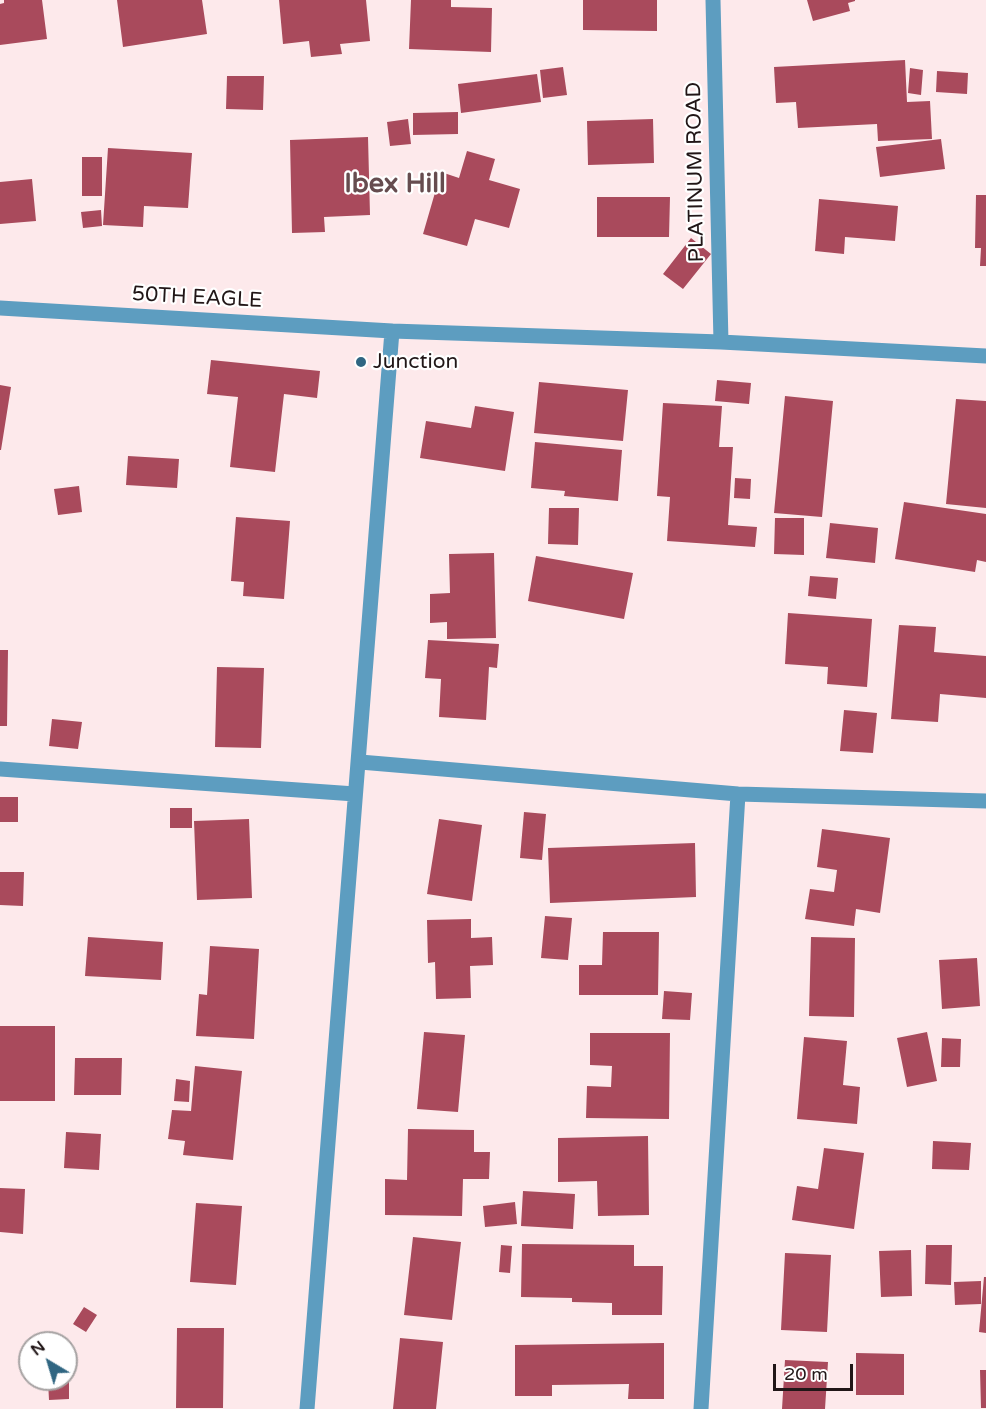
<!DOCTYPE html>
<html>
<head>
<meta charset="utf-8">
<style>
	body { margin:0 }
	#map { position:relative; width:986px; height:1409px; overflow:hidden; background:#fde9eb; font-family:"Varela Round",sans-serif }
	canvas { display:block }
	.north { position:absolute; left:18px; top:1331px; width:60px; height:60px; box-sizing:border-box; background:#fff; border:2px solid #a6a2a2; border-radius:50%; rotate:322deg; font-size:16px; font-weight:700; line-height:24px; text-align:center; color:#211617 }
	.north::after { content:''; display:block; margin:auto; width:21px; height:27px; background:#306682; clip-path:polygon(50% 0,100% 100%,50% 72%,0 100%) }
	.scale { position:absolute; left:773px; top:1364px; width:80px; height:27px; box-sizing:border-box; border:3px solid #211617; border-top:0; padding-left:8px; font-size:18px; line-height:21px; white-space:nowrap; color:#211617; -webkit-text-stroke:4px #fff; paint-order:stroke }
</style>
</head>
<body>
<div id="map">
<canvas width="986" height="1409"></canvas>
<div class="north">N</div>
<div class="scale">20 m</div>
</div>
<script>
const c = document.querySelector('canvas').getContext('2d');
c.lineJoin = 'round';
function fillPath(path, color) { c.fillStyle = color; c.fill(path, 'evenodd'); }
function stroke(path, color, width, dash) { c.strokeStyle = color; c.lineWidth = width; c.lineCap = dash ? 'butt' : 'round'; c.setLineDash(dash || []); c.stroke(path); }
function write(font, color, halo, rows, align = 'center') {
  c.font = font + ' "Varela Round",sans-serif'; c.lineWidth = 4.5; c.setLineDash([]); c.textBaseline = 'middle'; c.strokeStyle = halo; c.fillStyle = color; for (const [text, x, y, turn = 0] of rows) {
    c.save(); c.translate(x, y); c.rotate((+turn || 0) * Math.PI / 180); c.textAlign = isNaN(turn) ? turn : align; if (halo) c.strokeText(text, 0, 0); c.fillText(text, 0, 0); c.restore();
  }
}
fillPath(new Path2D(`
	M4,0h38l5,39 -47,6v-41l4,-1z
	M117,0h85l5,34 -84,13z
	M279,0h87l4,41 -30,3 2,10 -31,3 -2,-16 -26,3z
	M411,0h40v7l41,1 -1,44 -82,-3z
	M583,0h74v31l-74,-1z
	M807,0h48v1l-7,2 2,8 -37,10z
	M905,60l2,42 23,-1 2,38 -54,2 -1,-17 -79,4 -2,-26 -20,1 -2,-36z
	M563,67l4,28 -24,3 -3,-28z
	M910,68l13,2 -2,25 -13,-2z
	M937,71l31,2 -1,21 -31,-2z
	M537,74l4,28 -80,11 -3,-29z
	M227,76h37l-1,34 -37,-1z
	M458,112v22l-45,1v-22z
	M408,119l3,25 -21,2 -3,-24z
	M653,119l1,44 -66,2 -1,-44z
	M368,137l2,78 -46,2 1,15 -33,1 -2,-93z
	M941,139l4,30 -65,8 -4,-30z
	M108,148l84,5 -4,55 -44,-2 -1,21 -40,-2z
	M467,151l28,8 -6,21 31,9 -11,39 -34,-9 -8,27 -44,-12 18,-62 18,6z
	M82,157h20v39h-20z
	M32,179l4,42 -36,3v-42z
	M976,195h10v71h-6l1,-18h-6z
	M597,197h73l-1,40h-72z
	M819,199l79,7 -3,35 -50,-4 -1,17 -29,-3z
	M101,210l1,16 -19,2 -2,-16z
	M691,238l20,16 -28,35 -20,-15z
	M211,360l109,11 -3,27 -33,-4 -9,78 -45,-5 8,-70 -31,-3z
	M717,380l34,3 -2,21 -34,-3z
	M539,382l89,8 -5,51 -89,-8z
	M0,385l11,2 -10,63h-1z
	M785,396l48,5 -11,116 -48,-4z
	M956,399l30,2v107l-40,-4z
	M663,403l59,3 -3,41h14l-5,78 29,2 -2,20 -88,-6 3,-44 -13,-1z
	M475,406l39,6 -9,59 -85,-13 6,-37 45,7z
	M535,442l87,8 -4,51 -54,-5 1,-5 -34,-3z
	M128,456l51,3 -2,29 -51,-3z
	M735,478l16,1 -1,20 -16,-1z
	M79,486l3,26 -24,3 -4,-26z
	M904,502l82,12v48l-9,-2 -2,12 -80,-13z
	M549,508h30l-1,37 -30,-1z
	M236,517l54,4 -6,78 -41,-3 1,-14 -13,-1z
	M775,518h29v37l-30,-1z
	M830,523l48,5 -3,35 -49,-5z
	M494,553l2,85 -49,1v-17l-17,1v-29l20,-1 -1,-39z
	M536,556l97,17 -9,46 -96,-18z
	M810,576l28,2 -2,21 -28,-3z
	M788,613l84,6 -5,68 -40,-3 1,-17 -43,-3z
	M899,625l37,2 -2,25 52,4v42l-46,-4 -2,28 -47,-3z
	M428,640l71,4 -2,24 -8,-1 -3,53 -47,-3 2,-38 -16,-1z
	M0,650h8l-1,76h-7z
	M217,667l47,1 -3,80 -46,-1z
	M844,710l33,3 -4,40 -33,-2z
	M52,719l30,3 -4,27 -29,-3z
	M0,797h18v25h-18z
	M170,808h22v20h-22z
	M524,812l22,2 -4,46 -22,-2z
	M249,819l3,79 -55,2 -3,-79z
	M439,819l43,6 -10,76 -45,-7z
	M822,829l68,9 -10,75 -24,-4 -2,17 -49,-7 5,-30 24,3 3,-22 -20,-3z
	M695,843l1,54 -146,6 -2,-55z
	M0,872h24l-1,34 -23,-1z
	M545,916l27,2 -4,42 -27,-2z
	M471,919v19l21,-1 1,28 -23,1 1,32 -35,1 -1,-37 -7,1 -1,-43z
	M603,932h56l-1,63h-79v-30h23z
	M88,937l75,5 -2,38 -76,-4z
	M811,937l44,1 -1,79 -45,-1z
	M210,946l49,3 -5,90 -58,-3 3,-42 8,1z
	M977,958l3,48 -38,3 -3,-49z
	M664,991l28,2 -2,27 -28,-1z
	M0,1026h55v75h-55z
	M424,1032l41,3 -7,77 -41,-3z
	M927,1032l10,49 -30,6 -10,-49z
	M590,1033h80l-1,86 -83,-1 1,-32 24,1 1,-21 -22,-1z
	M804,1037l43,4 -4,44 17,2 -3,37 -60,-5z
	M942,1038l19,1 -1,28h-19z
	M75,1058h47l-1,37h-47z
	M195,1066l47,5 -9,89 -50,-5 2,-14 -17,-2 4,-29 19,1z
	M176,1079l14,2 -1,21 -15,-1z
	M408,1129l66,1v22h16l-1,27h-26l-1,37 -77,-1v-36l22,1z
	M66,1132l35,2 -2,36 -35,-2z
	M648,1136l1,79 -51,1 -1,-35 -39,1v-44z
	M933,1141l38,2 -2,27 -37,-1z
	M824,1148l40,5 -10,76 -62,-9 5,-34 21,3z
	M0,1188l25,1 -2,45 -23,-2z
	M523,1191l52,3 -2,35 -52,-3z
	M515,1202l2,22 -32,3 -2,-21z
	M196,1203l46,3 -6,79 -46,-3z
	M413,1237l48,5 -9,78 -48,-5z
	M522,1244l112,1v21h29l-1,49h-50v-12l-40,-1v-4l-51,-1z
	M501,1245l11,1 -2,27 -11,-1z
	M926,1245h26l-1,40 -26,-1z
	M911,1250l1,46 -31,1 -2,-46z
	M785,1253l46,2 -4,77 -46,-2z
	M984,1277h2v56l-7,-1z
	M981,1281v23l-26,1 -1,-23z
	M84,1307l13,8 -11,17 -13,-8z
	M177,1328h47l-1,80h-47z
	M400,1338l43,4 -7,67h-43z
	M664,1343v56h-36l1,-15 -77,1v11h-37v-51z
	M856,1353l48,1v41h-48z
	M785,1360l43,2 -3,47h-43z
	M980,1370h6v38h-5z
	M69,1380v19l-20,1 -1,-19z`), '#a94a5c');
stroke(new Path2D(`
	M713,0l8,342
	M0,308l392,23 329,11 265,14
	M360,762l378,32 248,7
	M0,769l355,25
	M307,1409l85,-1078
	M701,1409l37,-615`), '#5d9dc0', 15);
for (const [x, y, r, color] of [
	[361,362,6,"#306682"]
]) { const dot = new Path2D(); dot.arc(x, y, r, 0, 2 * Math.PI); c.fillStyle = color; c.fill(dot); stroke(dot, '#fff', 2); }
write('21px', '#211617', '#fff', [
	["PLATINUM ROAD",696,172,-91],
	["50TH EAGLE",197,298,3]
]);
write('21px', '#211617', '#fff', [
	["Junction",373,362]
], 'left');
write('bold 27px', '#664c4f', '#fff', [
	["Ibex Hill",395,185]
]);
</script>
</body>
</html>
